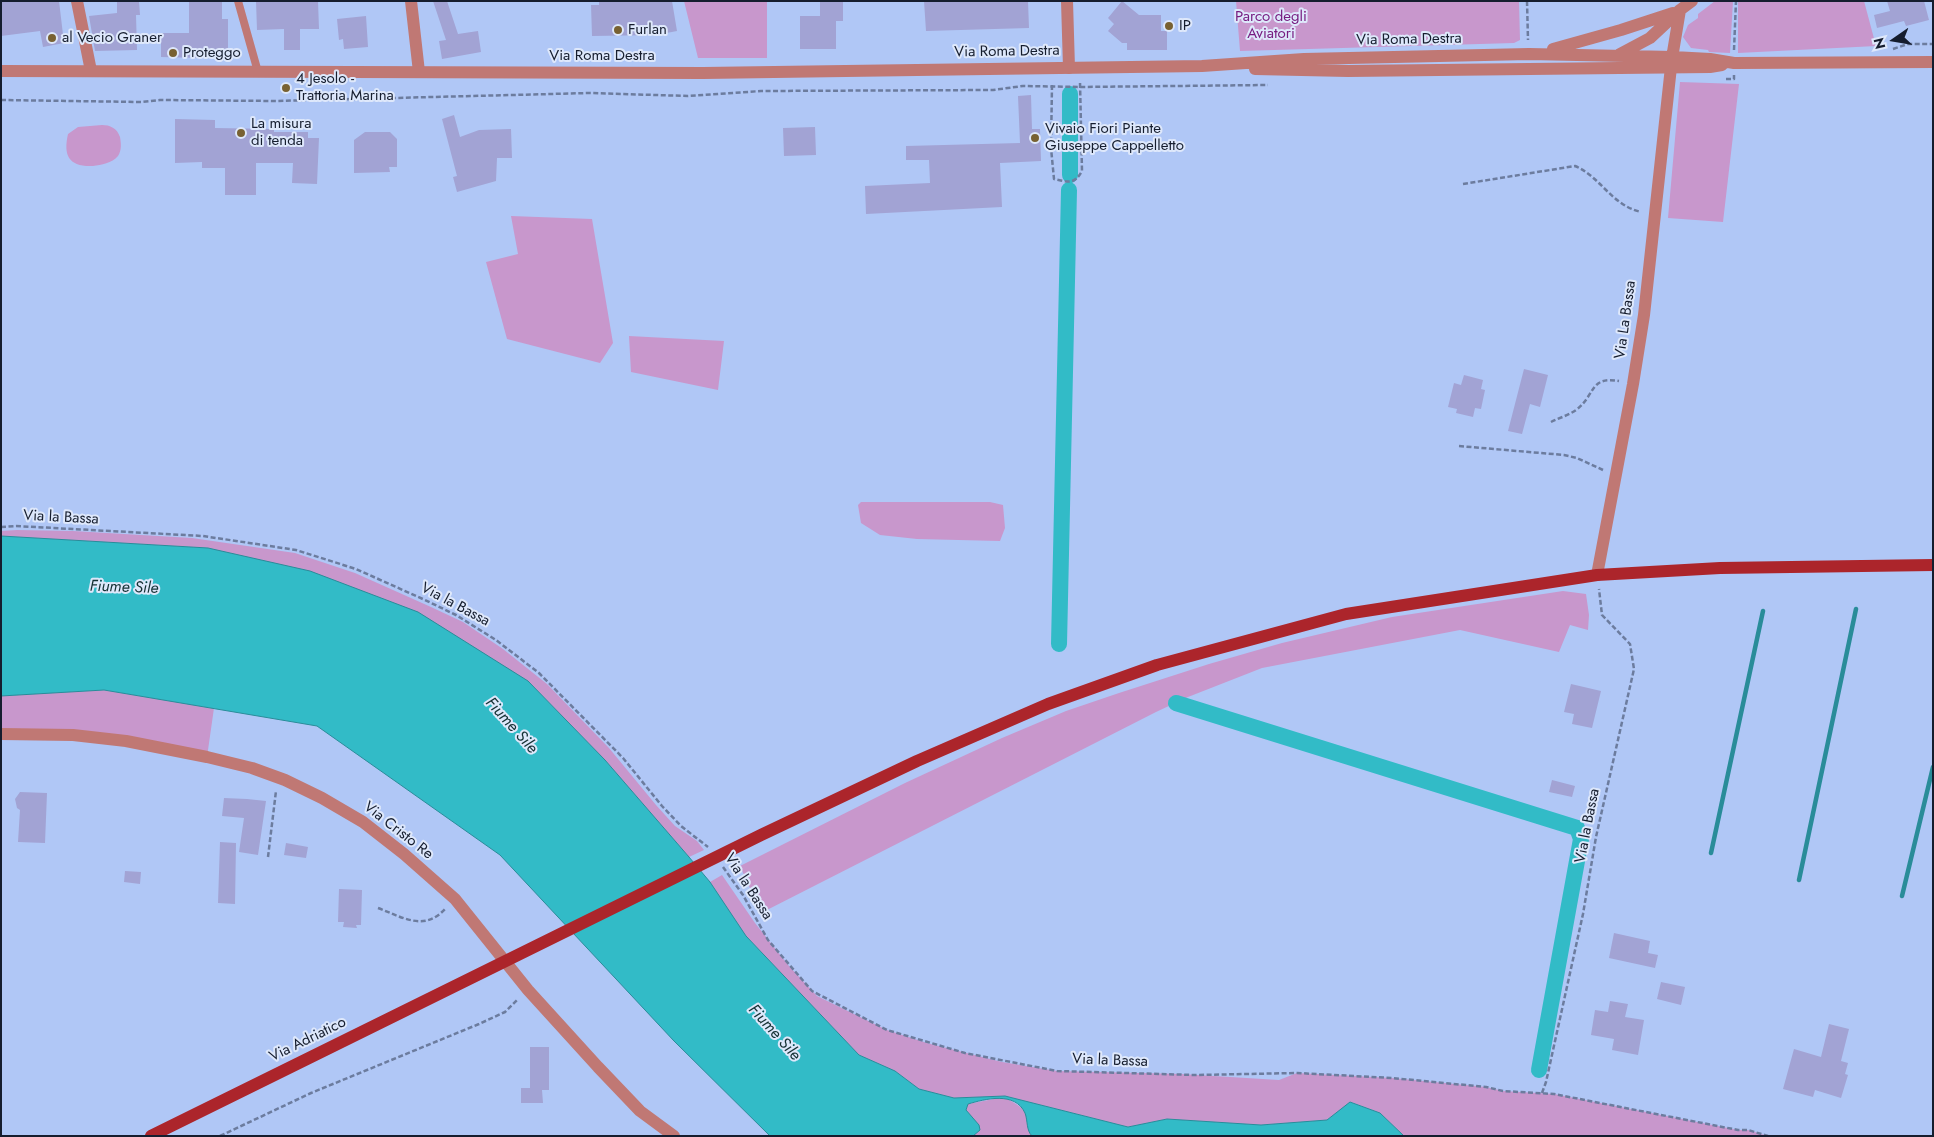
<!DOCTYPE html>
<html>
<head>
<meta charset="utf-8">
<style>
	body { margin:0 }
	#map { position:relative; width:1934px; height:1137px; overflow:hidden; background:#b0c7f6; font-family:Jost,sans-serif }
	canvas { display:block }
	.frame { position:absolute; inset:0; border:2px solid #151d2e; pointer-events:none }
	.north { position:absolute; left:1869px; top:15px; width:50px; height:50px; -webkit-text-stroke:4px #dee8fb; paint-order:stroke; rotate:257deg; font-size:14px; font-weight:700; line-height:20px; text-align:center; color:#151d2e }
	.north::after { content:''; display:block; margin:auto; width:18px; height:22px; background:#151d2e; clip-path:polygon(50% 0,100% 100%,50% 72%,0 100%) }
</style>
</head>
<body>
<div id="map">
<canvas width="1934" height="1137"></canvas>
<div class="frame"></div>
<div class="north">N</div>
</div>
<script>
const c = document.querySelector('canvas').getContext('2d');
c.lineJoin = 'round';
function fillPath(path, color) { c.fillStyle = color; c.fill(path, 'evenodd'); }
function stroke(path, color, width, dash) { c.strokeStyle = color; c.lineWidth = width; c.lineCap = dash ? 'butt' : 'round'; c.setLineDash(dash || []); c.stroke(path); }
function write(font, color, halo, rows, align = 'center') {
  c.font = font + ' Jost,sans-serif'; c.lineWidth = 4; c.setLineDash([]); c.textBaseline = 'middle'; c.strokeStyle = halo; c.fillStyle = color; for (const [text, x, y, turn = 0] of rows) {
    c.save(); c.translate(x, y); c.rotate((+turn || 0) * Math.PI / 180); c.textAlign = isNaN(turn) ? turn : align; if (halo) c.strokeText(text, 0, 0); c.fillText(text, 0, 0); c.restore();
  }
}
fillPath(new Path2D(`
	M684,1h83v57h-69z
	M1236,1h283l1,39 -6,3 -274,8z
	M1715,1h18l-3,52 -21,-1 -1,-2 -17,-2 -8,-11 5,-12 10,-7v-4z
	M1738,1h126l12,45 -138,7z
	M1680,82l59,2 -16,138 -55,-4z
	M102,125c8,0 15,3 18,12 1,6 2,13 -2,19 -6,7 -17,9 -25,10 -24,1 -30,-10 -25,-32l10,-7z
	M511,216l81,3 21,124 -13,20 -93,-24 -21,-77 32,-8z
	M629,336l95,5 -6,49 -87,-18z
	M861,502h129l13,3 2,23 -5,13 -83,-2 -37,-4 -19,-12 -3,-18z
	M17,530l56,1 119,7 103,15 60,20 76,34 32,15 40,27 44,35 62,64 47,57 19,21 22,15 7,9 -15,7 -84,-97 -77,-79 -320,-133 -207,-12v-5z
	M1563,591l23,3 3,21 -1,15 -18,-5 -11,27 -99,-22 -198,38 -74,29 -32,15 -395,201 -21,-47 165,-83 97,-45 64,-27 53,-18 90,-29 73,-21 110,-26z
	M104,690l110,18 -7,49 -81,-16 -125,-7v-38z
	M722,875l33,48 34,43 28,30 70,34 40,13 75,19 55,9 124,3 98,6 18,-7 95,5 94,9 17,4 51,3 184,36h10l20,6h-364l-24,-23 -29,-11 -24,18 -66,5 -94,-6 -39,8 -123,-31 -51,2 -35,-9 -24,-18 -36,-16 -113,-119 -36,-54z
	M1004,1097c7,4 16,8 21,15 4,7 1,17 7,24h-59l7,-6 -14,-21 2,-5z`), '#c897cc');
const water = new Path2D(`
	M1,536l207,12 102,23 108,41 110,69 77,79 84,97 21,25 36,54 113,119 36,16 24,18 35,9 51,-2 123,31 39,-8 94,6 66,-5 23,-18 30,11 24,23h-372c-6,-6 -4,-15 -7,-23 -10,-22 -40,-14 -57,-9l-2,6 13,15 1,5 -7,6h-203l-96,-95 -174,-186 -183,-129 -213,-36 -103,6z`);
fillPath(water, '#32bbc7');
stroke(water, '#298c99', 1);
stroke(new Path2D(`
	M1711,853l52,-242
	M1799,880l57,-271
	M1902,896l31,-129`), '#298c99', 4.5);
stroke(new Path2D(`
	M1070,175v-81
	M1059,644l10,-454
	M1176,703l401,125 4,11 -42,231`), '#32bbc7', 16);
fillPath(new Path2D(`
	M1,1h58l5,42 -21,4 -3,-16 -39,5z
	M117,1h22l1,14h-4l1,35 -42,1 -6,-35 28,-3z
	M189,1h33v18h6v34h-28v5l-39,-1v-24h28z
	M256,1h62l1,28h-19v21h-16v-21l-27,1z
	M433,1h14l11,33 20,-3 3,21 -39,7 -3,-18 7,-1z
	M599,1h73l5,30 -21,4 -64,1 -1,-31h8z
	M820,1h23v20h-7v28h-36v-33h20z
	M924,1h104l1,27 -103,3z
	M1122,1l17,14h22v16h6v19h-40v-7h-5l-14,-12 6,-7 -6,-6z
	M1887,1h37l5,19 -23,6 -2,-5 -27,7 -3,-13 16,-4z
	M366,16l2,31 -24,2 -1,-10 -4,1 -2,-21z
	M1031,95l1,34h8l1,32 -41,2 2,44 -136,7 -1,-28 65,-3 -1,-23h-23v-14l114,-3 -2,-47z
	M454,115l6,22 19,-7 32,-1 1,29h-15l-1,23 -39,11 -4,-15 4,-1 -15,-57z
	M175,119l40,1v8l59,1v3h34v6h11l-2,46 -25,-1 1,-20h-37v32h-31v-27h-23v-6l-27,1z
	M815,127l1,28 -32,1 -1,-28z
	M365,132h25l7,7v28h-8l1,5 -36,1v-33z
	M1524,369l24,6 -8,32 -10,-3 -8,30 -14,-3z
	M1464,375l19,5 -2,9 4,1 -4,19 -6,-1 -2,9 -17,-4 1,-4 -9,-2 6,-24 7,2z
	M1571,684l30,7 -9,37 -20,-4 2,-10 -10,-2z
	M1552,780l23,6 -3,11 -23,-5z
	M20,792l27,1 -2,50 -27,-1 2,-32 -3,-2 -2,-9z
	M224,798l23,1 19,2 -8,54 -19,-3 5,-34 -22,-2z
	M220,842l16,1 -1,61 -17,-1z
	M286,843l22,4 -2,11 -22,-3z
	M125,871l16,1 -1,12 -16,-2z
	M339,889l23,1 -1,35h-5l1,3 -14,-1 1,-5h-6z
	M1614,933l36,8 -2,12 10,2 -3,13 -46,-10z
	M1661,982l24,5 -4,18 -24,-6z
	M1610,1001l18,3 -3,13 19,3 -6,35 -26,-5 2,-11 -23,-4 4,-25 13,2z
	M1829,1024l20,5 -8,32 7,2 -3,11 3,1 -7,23 -26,-8 -2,7 -30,-8 11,-40 27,8z
	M530,1047h19v43h-7l1,13h-22v-15h9z`), '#a2a3d4');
stroke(new Path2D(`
	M1527,1l1,39
	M1893,49l15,-5h25
	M1734,50l2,-49
	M1726,79h8v-4
	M1052,85l-1,63 3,31c15,3 20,6 28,-8l-2,-89
	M1,100l141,2 18,-2 116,1 314,-8 98,3 73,-5 232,-1 30,-4 57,1 188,-2
	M1463,184l112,-18c26,11 36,39 66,46
	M1551,422c8,-4 18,-7 25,-12 20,-15 13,-34 43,-29
	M1459,446l105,9 13,3 26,12
	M1,527l15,-1 187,10 93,14 60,19 69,31 31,15 40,25 43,33 84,85 39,48 19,20 27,21
	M268,857l8,-66
	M723,867l20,28 25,45 44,51 75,39 78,23 92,18 138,4 102,-2 95,5 94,9 17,4 51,3 184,36h10l20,6
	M378,908c24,9 46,24 67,1
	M1542,1093l4,-11 37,-168 13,-77 38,-168 -4,-25 -28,-29 -3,-26
	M220,1136l91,-43 168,-69 26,-12 13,-13`), '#6c7c9e', 2.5, [5, 2.5]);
stroke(new Path2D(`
	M238,1l20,71`), '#c07874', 8);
stroke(new Path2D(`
	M77,1l14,70
	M411,1l8,71
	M1067,1l2,67
	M1597,575l36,-191 11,-69 27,-248
	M1,734l72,1 53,6 81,16 45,11 33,12 37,18 41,24 41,32 51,45 73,91 70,77 42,44 34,25`), '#c07874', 12);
stroke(new Path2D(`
	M1553,49l68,-19 52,-17
	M1620,54l30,-16 30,-28 12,-9
	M1671,64l9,-54
	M1255,69l93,2 362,-4 12,-2
	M1,71l702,2 499,-7 102,-7 225,-5 144,3 37,2 24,4 199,-1`), '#c07874', 12);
stroke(new Path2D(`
	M151,1136l610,-301 156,-74 131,-57 109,-39 189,-51 251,-39 123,-7 213,-3`), '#ac252b', 12);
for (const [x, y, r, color] of [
	[1169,26,5,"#786132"],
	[618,30,5,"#786132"],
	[52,38,5,"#786132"],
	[173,53,5,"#786132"],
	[286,88,5,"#786132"],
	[241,133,5,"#786132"],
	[1035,138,5,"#786132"]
]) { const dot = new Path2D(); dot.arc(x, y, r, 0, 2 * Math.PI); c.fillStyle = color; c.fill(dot); stroke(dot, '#dee8fb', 2); }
write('15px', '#771c80', '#dee8fb', [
	["Parco degli",1271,17],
	["Aviatori",1271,34]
]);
write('15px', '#151d2e', '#dee8fb', [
	["IP",1179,26],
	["Furlan",628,30],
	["al Vecio Graner",62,38],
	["Proteggo",183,53],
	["4 Jesolo -",296,79],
	["Trattoria Marina",296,96],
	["La misura",251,124],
	["di tenda",251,141],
	["Vivaio Fiori Piante",1045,129],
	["Giuseppe Cappelletto",1045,146]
], 'left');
write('15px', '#151d2e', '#dee8fb', [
	["Via Roma Destra",1409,40,-1],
	["Via Roma Destra",1007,52,-1],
	["Via Roma Destra",602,56],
	["Via La Bassa",1626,320,-82],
	["Via la Bassa",61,518,3],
	["Via la Bassa",455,605,28],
	["Via la Bassa",1588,826,-79],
	["Via Cristo Re",398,831,38],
	["Via la Bassa",748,887,57],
	["Via Adriatico",308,1040,-26],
	["Via la Bassa",1110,1061,2]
]);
write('italic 16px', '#143033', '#dee8fb', [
	["Fiume Sile",124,588,2],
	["Fiume Sile",511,726,48],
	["Fiume Sile",774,1033,48]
]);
</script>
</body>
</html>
